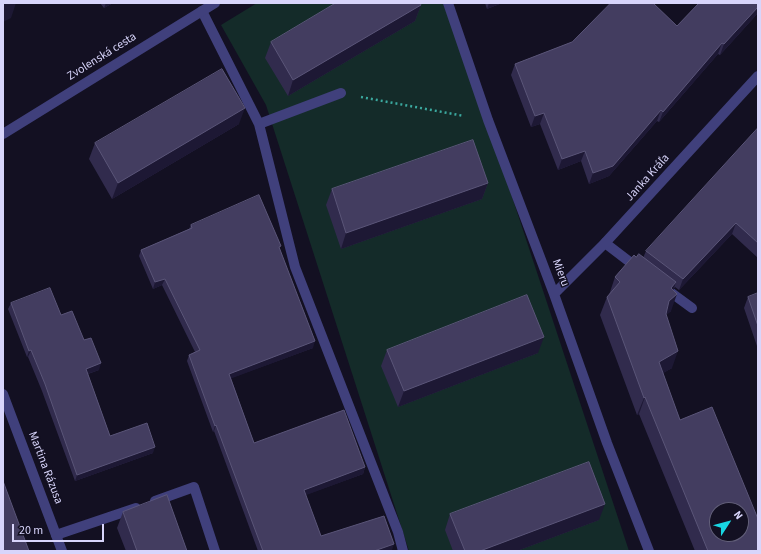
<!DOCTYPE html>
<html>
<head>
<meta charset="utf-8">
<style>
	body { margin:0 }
	#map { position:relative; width:761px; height:554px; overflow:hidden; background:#131022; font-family:"Source Sans 3",sans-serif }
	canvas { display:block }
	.frame { position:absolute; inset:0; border:4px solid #d8d5fb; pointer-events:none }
	.north { position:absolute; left:709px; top:502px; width:40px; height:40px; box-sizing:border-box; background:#131022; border:1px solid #625f79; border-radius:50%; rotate:54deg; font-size:11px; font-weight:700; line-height:16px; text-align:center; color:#d8d5fb }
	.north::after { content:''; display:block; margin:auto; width:14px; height:18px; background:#18d6e3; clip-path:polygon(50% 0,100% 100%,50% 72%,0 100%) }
	.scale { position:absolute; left:12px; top:524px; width:92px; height:18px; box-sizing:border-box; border:2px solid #d8d5fb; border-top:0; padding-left:5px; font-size:12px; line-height:14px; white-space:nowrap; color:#d8d5fb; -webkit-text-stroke:3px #131022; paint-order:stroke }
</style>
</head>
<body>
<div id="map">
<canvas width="761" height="554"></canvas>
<div class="frame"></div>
<div class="north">N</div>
<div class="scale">20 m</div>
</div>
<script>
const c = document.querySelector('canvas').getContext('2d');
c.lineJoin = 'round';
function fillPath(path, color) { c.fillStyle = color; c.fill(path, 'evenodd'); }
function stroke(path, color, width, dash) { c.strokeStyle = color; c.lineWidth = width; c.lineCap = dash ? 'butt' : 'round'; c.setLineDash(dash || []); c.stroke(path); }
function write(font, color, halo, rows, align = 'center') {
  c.font = font + ' "Source Sans 3",sans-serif'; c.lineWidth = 3; c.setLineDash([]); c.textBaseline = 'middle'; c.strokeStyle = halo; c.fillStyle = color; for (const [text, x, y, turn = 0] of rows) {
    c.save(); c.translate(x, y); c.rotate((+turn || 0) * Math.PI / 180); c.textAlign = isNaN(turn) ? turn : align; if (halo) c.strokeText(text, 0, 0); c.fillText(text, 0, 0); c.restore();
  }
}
fillPath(new Path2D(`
	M257,3h191l181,548h-220l-143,-446 -45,-80z`), '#142b29');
stroke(new Path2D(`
	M361,97l103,19`), '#3ba89e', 2.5, [2, 3]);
stroke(new Path2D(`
	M202,11l57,113 36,143 103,265 5,19
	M259,124l82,-31
	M605,243l34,26
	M666,289l26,19
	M155,501l39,-14 21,64
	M56,535l80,-27`), '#40407c', 10);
stroke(new Path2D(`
	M448,3l40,117 66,174 53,149 42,108
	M554,294l51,-51 153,-167
	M3,394l59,157`), '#40407c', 10);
stroke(new Path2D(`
	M3,134l212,-131`), '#40407c', 10);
fillPath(new Path2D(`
	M100,3h13l-9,5z
	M485,3h17l-15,6z
	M758,3v10l-38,42 -2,-1 -59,68 -2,-1 -48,55 -20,8 -8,-23 -23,9 -18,-46 -9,3 -20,-52 4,-11 57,-22 105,-16z
	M421,5l-6,16 -127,75 -23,-38 6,-16z
	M239,124l-127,75 -23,-40 6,-16z
	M758,128v130l-26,-24 -53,56 -4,-3 -2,3 -2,21 -5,4 6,53 -9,5 17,47 78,131h-63l-56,-137 -2,1 -37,-100 7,-18 2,-2 6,-18 21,-20 7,1 3,-7z
	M488,183l-6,16 -141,50 -15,-44 6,-16z
	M191,225l89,25 33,98 -82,30 23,65 111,24 -2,7 -58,21 16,41 71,14 -4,1h-130l-44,-120 -1,1 -26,-71 2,-6 6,-3 -33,-67 -9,4 -14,-33 2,-6 48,-21z
	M758,293v56l-14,-41 4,-11z
	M11,303l50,12 23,25 15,30 -11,4 22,62 43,17 -78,28 -33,-90 -14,-34h-1l-19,-48z
	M387,350l151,3 -140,54 -17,-41z
	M123,512l64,39h-61l-9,-23z
	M450,514l149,6 -82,31h-64l-8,-21z`), '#312b4d');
fillPath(new Path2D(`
	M3,3h13l-5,15 -8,4z
	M106,3h7l-9,5z
	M489,3h13l-15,6z
	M421,5l-6,16 -127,75 5,-16z
	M758,7v6l-38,42 4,-11z
	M722,43l-4,11 -59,68 4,-10z
	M245,108l-6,16 -127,75 6,-16z
	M661,110l-4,11 -48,55 -20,8 4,-11z
	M544,113l-4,11 -9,3 4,-11z
	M585,151l-4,10 -23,9 4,-11z
	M488,183l-6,16 -141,50 5,-16z
	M736,223l-4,11 -53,56 4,-11z
	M165,279l-3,6 -9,4 2,-7z
	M676,282l-6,18 1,-12z
	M677,294l-6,17 -8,7 6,-17z
	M544,337l-6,16 -140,54 6,-16z
	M315,341l-2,7 -86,32 2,-6z
	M31,350l-3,7h-1l2,-6z
	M678,351l-6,17 -19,11 6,-17z
	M101,363l-2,7 -15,5 2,-6z
	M645,397l-6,17 -2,1 7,-17z
	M216,425l-2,6 -1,1 2,-6z
	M155,447l-2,6 -78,28 2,-6z
	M365,467l-2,7 -62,23 3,-7z
	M605,504l-6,16 -82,31h-37z
	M394,544l-2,6 -4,1h-14z`), '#1d1834');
const building = new Path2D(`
	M336,3h84l1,2 -128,75 -22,-38z
	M611,3h42l24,23 22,-23h59v4l-34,37 -2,-1 -59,69 -2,-2 -48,56 -20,7 -8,-22 -23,8 -18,-46 -9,3 -20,-52 57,-22z
	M222,69l23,39 -127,75 -23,-40z
	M758,128v115l-22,-20 -53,56 -37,-28z
	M473,140l15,43 -142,50 -14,-44z
	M259,195l22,51 -2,1 36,94 -86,33 25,69 90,-33 21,57 -61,23 17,46 63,-20 10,28 -20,7h-111l-47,-126 -1,1 -26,-71 11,-5 -35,-71 -10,3 -14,-32 51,-22 -1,-3z
	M639,254l37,28 -5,6 6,6 -8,7 -3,13 12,37 -19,11 21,58 32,-13 46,112v32h-50l-63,-154 -1,1 -37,-101 13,-15 -5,-5 19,-22 2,2zM717,510h24v24h-24z
	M50,288l11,27 11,-4 12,29 7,-2 10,25 -15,6 24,67 37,-13 8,24 -78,28 -32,-91 -14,-34 -2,1 -18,-48z
	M758,293v33l-10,-29z
	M527,295l17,42 -140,54 -17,-41z
	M589,462l16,42 -125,47h-15l-15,-37z
	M3,481l26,70h-26z
	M167,495l20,56h-50l-14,-39z`);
fillPath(building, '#433d60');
stroke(building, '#5a5578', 1);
write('12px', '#d8d5fb', '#131022', [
	["Zvolenská cesta",102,57,-32],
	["Janka Kráľa",648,178,-48],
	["Mieru",560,273,69],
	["Martina Rázusa",45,468,69]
]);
</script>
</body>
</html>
